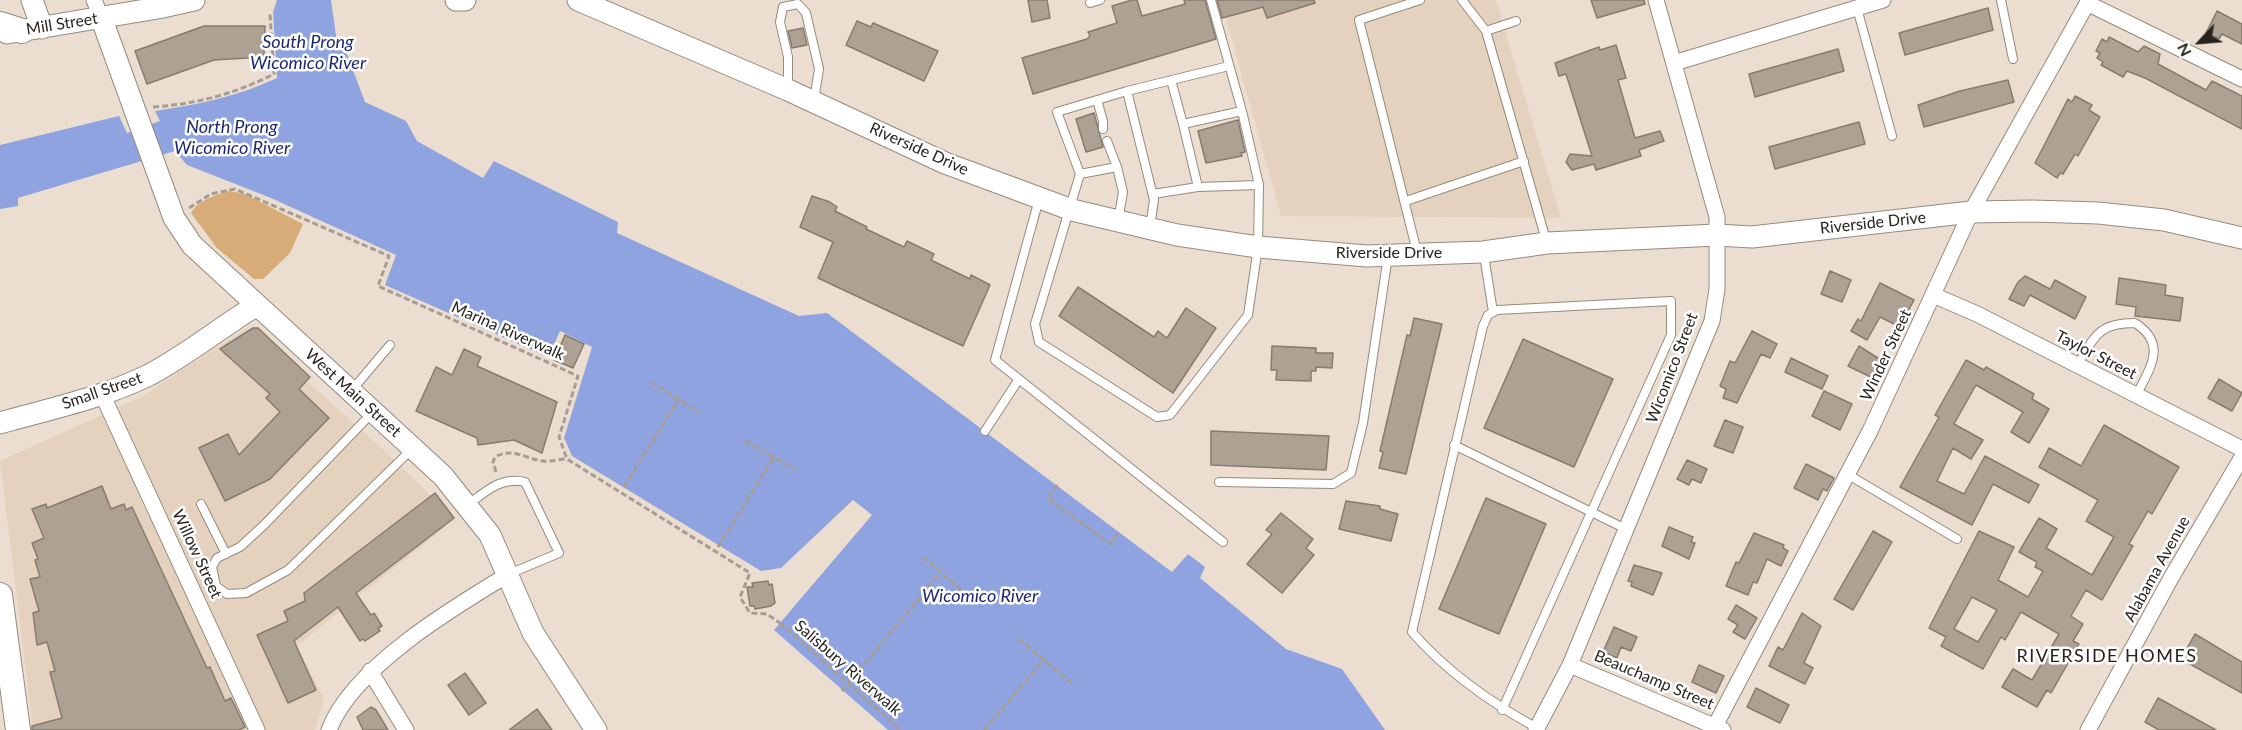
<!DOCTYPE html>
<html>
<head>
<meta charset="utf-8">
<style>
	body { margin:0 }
	#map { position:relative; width:2242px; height:730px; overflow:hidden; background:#ebded0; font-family:Lato,sans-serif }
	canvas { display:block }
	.north { position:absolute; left:2170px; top:12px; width:60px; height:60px; -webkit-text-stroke:4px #fff; paint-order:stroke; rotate:244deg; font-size:16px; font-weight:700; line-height:24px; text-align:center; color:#28231e }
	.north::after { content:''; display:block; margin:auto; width:21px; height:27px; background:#28231e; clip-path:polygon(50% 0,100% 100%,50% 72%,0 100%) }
</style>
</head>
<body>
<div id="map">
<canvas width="2242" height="730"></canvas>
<div class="north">N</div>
</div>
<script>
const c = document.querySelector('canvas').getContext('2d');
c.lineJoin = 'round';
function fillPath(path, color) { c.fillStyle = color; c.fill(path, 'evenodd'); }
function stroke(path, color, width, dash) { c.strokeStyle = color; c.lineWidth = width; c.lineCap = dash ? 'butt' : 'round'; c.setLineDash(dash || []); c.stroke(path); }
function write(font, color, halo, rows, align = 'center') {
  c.font = font + ' Lato,sans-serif'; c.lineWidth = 5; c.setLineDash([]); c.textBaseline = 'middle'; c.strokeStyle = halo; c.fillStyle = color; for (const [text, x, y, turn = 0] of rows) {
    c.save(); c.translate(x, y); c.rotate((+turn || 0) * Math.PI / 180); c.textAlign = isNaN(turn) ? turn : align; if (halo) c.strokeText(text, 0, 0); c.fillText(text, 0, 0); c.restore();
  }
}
fillPath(new Path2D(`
	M1221,0h275l65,218 -280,-2z
	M247,328l137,122 71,69 -158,127 27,53 -9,31h-282l-33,-269 141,-64z`), '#e4d2be');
fillPath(new Path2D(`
	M229,191l16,3 58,30 -13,29 -27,26h-9l-37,-31 -26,-35c7,-13 25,-18 38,-22z`), '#d7ac79');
fillPath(new Path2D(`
	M277,0h54l6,43 8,6 20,53 41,19 11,20 66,37 11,-17 124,61 -1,11 182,83 28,-3 345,259 16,-18 17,13 -5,11 86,71 56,20 43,61h-497l-114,-100 98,-115 -19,-15 -72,68 -20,3 -189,-115 -8,-18 28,-91 -32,-16 -12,26 -163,-72 11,-30 -125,-57 -84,-33 -12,-14 -157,47v8l-18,3v-64l119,-29 8,17 33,-12 -5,-10c42,-6 84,-15 122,-33l-4,-66z`), '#8fa3e1');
const building = new Path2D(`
	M1028,0h19l3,18 -18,4z
	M1132,0h5l5,16 43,-12 -1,-4h21l11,39 -183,55 -11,-36 65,-19 3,-3 -2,-4 29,-9 -5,-17z
	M1217,0h97l1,3 -48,15 -4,-11 -41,11z
	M1591,0h53l1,4 -48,14z
	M1988,8l5,22 -88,25 -6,-22z
	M2217,11l25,13v20l-20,-10 -3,5 -13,-6z
	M857,21l14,6 2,-4 65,28 -14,30 -78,-36z
	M204,26h61l-1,31 -50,3 -67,24 -12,-33z
	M803,28l4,17 -15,3 -4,-17z
	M2109,37l29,15 6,-6 16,8 -2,10 48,26 6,-9 30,15v33l-97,-51 -18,-7 -4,6 -22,-12 2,-3 -6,-4 3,-5 -4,-2 6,-12 5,3z
	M1616,45l10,33 -8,2 17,58 25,-7 4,10 -25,9 2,6 -45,14 -2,-6 -22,6 -6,-8 4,-8 22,2 -26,-82 -7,2 -4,-13 44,-16 1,3z
	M1838,49l6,22 -89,26 -6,-23z
	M2008,80l6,22 -90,25 -6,-22 42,-14z
	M2075,96l17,9 -3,5 11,7 -22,39 -3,-2 -12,20 -3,-1 -3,5 -22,-15 33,-64 4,3z
	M1094,113l9,34 -17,5 -10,-33z
	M1238,120l7,32 -4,1 1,3 -36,7 -8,-32z
	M1859,122l6,22 -90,25 -6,-22z
	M812,196l18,6 7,5 -2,4 32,16 -1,2 38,18 3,-6 27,13 -3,6 39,19 1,-4 19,10 -27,61 -145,-68 15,-36 -33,-15z
	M1830,271l21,9 -9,22 -21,-8z
	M2025,276l25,13 5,-9 31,17 -11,22 -45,-24 -6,11 -15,-7 9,-17z
	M2119,278l47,7 -1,10 18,3 -3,23 -45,-5 1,-9 -20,-3z
	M1880,283l34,17 -14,27 -20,-10 -13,23 -16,-9 7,-12 3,2z
	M1078,287l76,50 4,-6 9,7 19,-30 30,20 -43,65 -114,-77z
	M1414,318l28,6 -36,150 -27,-6 4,-16 -3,-1 27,-116 3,1z
	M253,328h5l52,49 -11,12 30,29 -59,61 -45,22 -26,-53 29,-14 11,21 41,-43 -14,-14 4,-4 -50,-45z
	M1752,331l25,13 -7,14 -9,-4 -24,49 -14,-5 3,-9 -6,-3 10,-25 5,2z
	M565,335l19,9 -11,24 -19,-8z
	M1523,339l90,40 -39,88 -90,-39z
	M1272,346l44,2v5h17l-1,15 -16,-1v4h-5v10l-35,-1 1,-10h-6z
	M1859,346l25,16 -9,17 -27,-13z
	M464,349l17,8 -4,9 80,36 -15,51 -28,-13 -36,5 -1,-7 -61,-27 20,-44 16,8z
	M1791,358l37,18 -6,13 -37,-17z
	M1966,360l18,10 2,-3 48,27 -2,5 17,10 -20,34 -18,-11 12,-20 -47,-27 -22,39 29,16 -12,19 -18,-11 -16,33 27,13 21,-38 54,29 -10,18 -36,-19 -21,41 -72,-38 39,-70 -4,-2z
	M2219,379l23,14 -10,18 -24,-13z
	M1824,391l28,13 -12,26 -28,-14z
	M1725,420l18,7 -10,26 -19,-7z
	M2104,425l75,42 -27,47 -4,-3 -19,33 4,2 -31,54 -16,-10 -15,26 12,8 -10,17 6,3 -28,49 -4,-3 -10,17 -35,-20 11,-18 19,11 27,-46 -38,-22 -16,28 -4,-3 -18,32 -42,-23 5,-9 -17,-9 50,-97 35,16 -16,33 30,17 15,-26 -8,-4 2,-5 -18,-10 20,-34 18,11 -11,19 46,27 22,-38 -28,-16 12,-21 -59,-33 10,-19 32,18zM1972,597l25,13 -19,32 -24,-13z
	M1211,431l118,5 -3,34 -115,-5z
	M1687,460l20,9 -6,14 -9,-4 -3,6 -12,-6z
	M1806,464l28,14 -7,13 -4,-2 -5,11 -24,-12z
	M102,486l9,23 13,-5 2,6 6,-3 75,161 3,-1 15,34 6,-3 14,29 -6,3h-207v-4l30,-8 -12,-46 5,-1 -8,-29 -10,3 -4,-32 6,-2 -9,-32 10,-2 -5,-17 3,-1 -6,-16 12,-5 -12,-29 14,-5 1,4z
	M435,493l19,25 -98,75 15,22 3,-2 8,13 -4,2 2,3 -15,10 -2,-2 -3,2 -22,-34 -44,34 22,49 -28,13 -31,-68 31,-14 -4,-10 21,-10 -1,-8z
	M1486,498l60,26 -47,110 -60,-25z
	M1346,501l34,5v3l18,5 -7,27 -52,-12z
	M1281,513l32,26 -7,9 8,7 -32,38 -35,-29 25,-30 -6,-4z
	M1669,527l24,10 -2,5 4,1 -6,16 -27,-13z
	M1873,531l19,11 -39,68 -19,-11z
	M1754,533l30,12 -1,3 5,3 -7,15 -14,-7 -10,24 -4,-1 -5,13 -22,-9 10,-24 3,1z
	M1634,565l28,8 -9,22 -22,-9 1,-4 -4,-1z
	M768,581l1,4 3,-1 3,19 -4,3 -16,3 -1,-3h-4l-3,-19h6l-1,-4z
	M1736,605l21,13 -12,21 -12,-7 5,-7 -10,-6z
	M1802,613l19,13 -17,37 9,5 -8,16 -36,-18 9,-19 5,3z
	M1614,627l23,10 -6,14 -10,-4 -4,11 -14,-6z
	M2195,634l47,28v31l-61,-34z
	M1699,665l25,11 -8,17 -24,-11z
	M465,673l21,30 -17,12 -21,-30z
	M1756,688l33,17 -9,18 -33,-16z
	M2158,698l58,32h-57l-14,-8z
	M371,707l5,3 12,20h-25l-6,-13z
	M537,709l15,21h-43z`);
fillPath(building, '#ada194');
stroke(building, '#877b6e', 1.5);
const lane = new Path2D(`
	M1462,0l24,31 60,209
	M2001,0l12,59
	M1090,3l10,-3
	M1857,8l35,128
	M1486,31l30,-10
	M1171,80l12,44
	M788,87v-30l-8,-35 3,-15 15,-3 8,9 13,56 -5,31
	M1127,91l27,109 -4,27
	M1097,100l6,21v8
	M1242,111l17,74
	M1107,141l10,26
	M1080,174l37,-7 6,25 -5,29
	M1198,187l61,-2 -1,62 -10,68 -78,100 -13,2 -118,-75 -4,-18 45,-150 -23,-62 70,-21 102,-25
	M1153,194l45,-7 -15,-63 59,-13 -31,-111
	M1039,199l-44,161 228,182
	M1406,201l118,-40
	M1417,252l-58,-232 61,-20
	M1484,255l9,57
	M2077,366c18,-30 21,-43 58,-43 33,21 15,45 1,73
	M352,390l38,-45
	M372,413l-108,112 -24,22 -23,11 -5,9 4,19 11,8 19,-1 42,-23 123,-120
	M985,431l34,-52
	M1454,445l172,84
	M1847,474l110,65
	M1219,482l114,2 18,-11 12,-50 25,-167
	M201,504l25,50
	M469,504c17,-13 33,-28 56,-22l34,71 -50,21
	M1502,710l169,-375v-34l-174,9 -9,5 -5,11 -71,306c35,40 79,71 125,96`);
const street = new Path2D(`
	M94,0l7,17
	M2087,3l155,76
	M1674,63l209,-63
	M1933,295l44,19 265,135
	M102,394l155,336
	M1570,665l153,65
	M370,671l36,59
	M1715,726l155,-295 101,-219 118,-212
	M329,730c23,-62 125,-123 180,-156
	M1536,730l34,-65 142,-344 5,-32v-72l-61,-217
	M2088,730l83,-152 71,-121`);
const secondary = new Path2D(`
	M32,0l10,28
	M456,0h9
	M578,0l210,90 157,73 127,47 105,25 81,12 109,9 116,-4 64,-9 170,-8 35,2 219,-25 61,-1 66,2 66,7 78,18
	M101,17l73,201 18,27 251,231 47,59 43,98 63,97
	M7,33l151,-25 36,-8
	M0,423c50,-14 102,-25 149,-48 38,-20 72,-48 108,-70`);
const primary = new Path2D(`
	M0,24l22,7
	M0,595l18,135`);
stroke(lane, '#968a7d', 10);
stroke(street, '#968a7d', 17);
stroke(secondary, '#968a7d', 23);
stroke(primary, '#968a7d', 26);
stroke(new Path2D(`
	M153,107c44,-3 81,-13 121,-33l-4,-60
	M189,208l22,-14 24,-5 154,67 -11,30 200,90 -19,61 8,22 183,114 -10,24 10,16 17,1 13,9
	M651,382l49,31
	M745,441l51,28
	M496,472l-3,-10 2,-5c17,-10 31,2 48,4 7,1 17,-2 24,-2
	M1057,485l-9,14 63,45 7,-12
	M624,487l55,-88
	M718,547l56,-90
	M923,557l40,34
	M1019,639l54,45
	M842,691l99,-119
	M984,730l60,-70`), '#a79d92', 3, [6, 3]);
stroke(lane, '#fff', 8);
stroke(street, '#fff', 15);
stroke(secondary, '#fff', 21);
stroke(primary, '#fff', 24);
stroke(new Path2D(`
	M780,623l121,107`), '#a79d92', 3, [6, 3]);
write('16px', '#28231e', '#fff', [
	["Mill Street",62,24,-9],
	["Riverside Drive",919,149,24],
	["Riverside Drive",1873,223,-6],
	["Riverside Drive",1389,253],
	["Marina Riverwalk",508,331,24],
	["Winder Street",1886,355,-65],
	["Taylor Street",2096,355,27],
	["Wicomico Street",1672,368,-69],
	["Small Street",102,391,-19],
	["West Main Street",353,393,42],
	["Willow Street",197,554,65],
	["Alabama Avenue",2157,569,-61],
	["Salisbury Riverwalk",848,668,41],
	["Beauchamp Street",1654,680,23]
]);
write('italic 18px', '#1b286f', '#fff', [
	["South Prong",308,42],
	["Wicomico River",308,63],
	["North Prong",232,127],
	["Wicomico River",232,148],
	["Wicomico River",980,596]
]);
c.letterSpacing = '1.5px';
write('18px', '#28231e', '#fff', [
	["RIVERSIDE HOMES",2107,656]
]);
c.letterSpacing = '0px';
</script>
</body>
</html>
